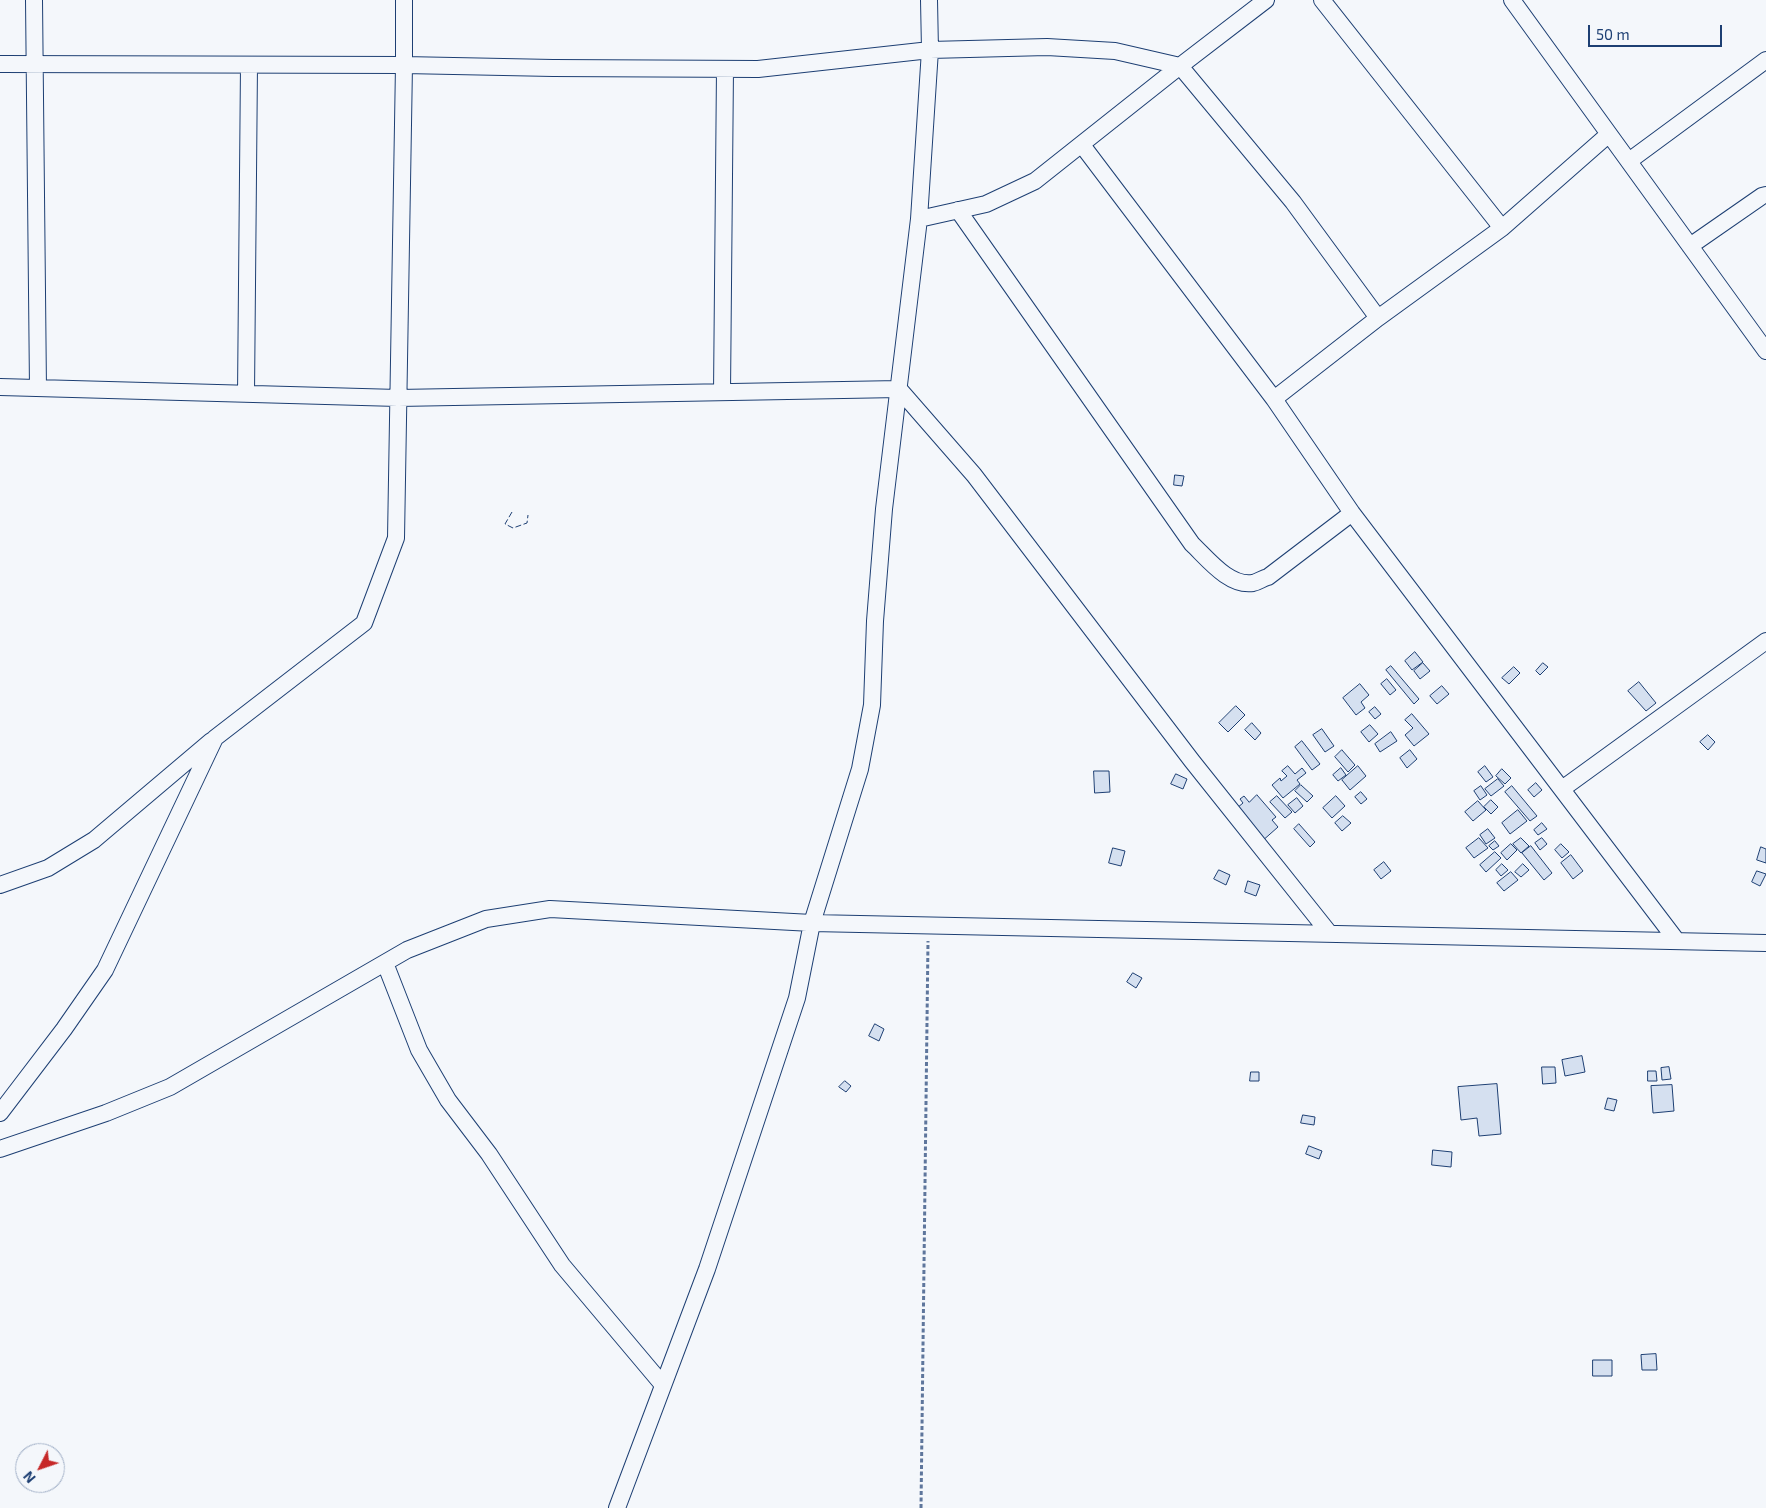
<!DOCTYPE html>
<html>
<head>
<meta charset="utf-8">
<style>
	body { margin:0 }
	#map { position:relative; width:1766px; height:1508px; overflow:hidden; background:#f4f7fb; font-family:"Exo 2",sans-serif }
	canvas { display:block }
	.north { position:absolute; left:15px; top:1443px; width:50px; height:50px; box-sizing:border-box; background:#f4f7fb; border:1px solid #9eadc5; border-radius:50%; rotate:229deg; font-size:14px; font-weight:700; line-height:20px; text-align:center; color:#1d3f73 }
	.north::after { content:''; display:block; margin:auto; width:18px; height:22px; background:#c62828; clip-path:polygon(50% 0,100% 100%,50% 72%,0 100%) }
	.scale { position:absolute; left:1588px; top:25px; width:134px; height:22px; box-sizing:border-box; border:2px solid #1d3f73; border-top:0; padding-left:6px; font-size:15px; line-height:18px; white-space:nowrap; color:#1d3f73; -webkit-text-stroke:4px #f4f7fb; paint-order:stroke }
</style>
</head>
<body>
<div id="map">
<canvas width="1766" height="1508"></canvas>
<div class="north">N</div>
<div class="scale">50 m</div>
</div>
<script>
const c = document.querySelector('canvas').getContext('2d');
c.lineJoin = 'round';
function fillPath(path, color) { c.fillStyle = color; c.fill(path, 'evenodd'); }
function stroke(path, color, width, dash) { c.strokeStyle = color; c.lineWidth = width; c.lineCap = dash ? 'butt' : 'round'; c.setLineDash(dash || []); c.stroke(path); }
const building = new Path2D(`
	M1175,475l9,1 -2,10 -8,-1z
	M1415,652l8,10 -11,8 -7,-9z
	M1423,663l7,8 -10,8 -6,-8z
	M1543,663l5,4 -8,8 -4,-4z
	M1391,666l28,33 -5,5 -28,-34z
	M1514,667l6,6 -11,11 -7,-6z
	M1387,679l9,11 -6,5 -9,-11z
	M1639,682l17,21 -10,8 -18,-20z
	M1360,684l9,11 -8,7 4,6 -9,7 -13,-17z
	M1442,686l7,8 -12,10 -7,-8z
	M1236,706l9,9 -17,17 -9,-9z
	M1375,707l6,7 -6,5 -6,-7z
	M1412,714l17,20 -15,12 -9,-11 8,-7 -8,-8z
	M1252,723l9,10 -6,7 -10,-10z
	M1370,725l8,9 -9,8 -8,-10z
	M1322,729l12,17 -9,6 -12,-17z
	M1391,732l6,9 -17,11 -5,-8z
	M1708,735l7,7 -7,8 -8,-8z
	M1302,741l18,23 -8,6 -17,-23z
	M1342,750l13,15 -7,7 -13,-15z
	M1410,750l7,9 -10,9 -7,-10z
	M1288,766l7,8 7,-6 4,5 -9,7 3,4 -17,14 -11,-13 8,-7 1,3 6,-5 -5,-5z
	M1358,766l8,10 -16,14 -8,-10z
	M1485,766l8,11 -7,5 -8,-10z
	M1341,768l5,7 -8,6 -5,-6z
	M1502,769l9,9 -6,6 -9,-8z
	M1094,771h15l1,21 -15,1z
	M1176,774l11,5 -4,10 -12,-5z
	M1498,779l6,7 -13,10 -6,-7z
	M1536,783l6,7 -8,7 -6,-7z
	M1301,785l12,11 -6,6 -12,-11z
	M1481,786l6,9 -7,5 -6,-9z
	M1512,786l25,30 -7,5 -25,-29z
	M1361,792l6,7 -6,5 -6,-7z
	M1257,795l19,22 -4,3 6,7 -17,15 -24,-34 6,-5 -3,-4 4,-3 5,6z
	M1277,796l15,16 -7,6 -15,-16z
	M1336,796l9,10 -13,12 -9,-10z
	M1297,798l6,8 -8,7 -7,-8z
	M1491,800l7,7 -7,7 -7,-7z
	M1478,801l8,9 -13,11 -8,-9z
	M1518,810l9,11 -17,13 -8,-11z
	M1343,816l8,7 -9,8 -7,-8z
	M1542,823l5,6 -9,6 -4,-5z
	M1299,824l16,18 -5,5 -16,-18z
	M1488,829l7,9 -9,6 -6,-9z
	M1479,838l9,10 -14,10 -8,-10z
	M1521,838l8,8 -8,7 -8,-9z
	M1542,838l5,6 -7,6 -5,-7z
	M1495,841l4,5 -6,4 -4,-4z
	M1511,844l6,6 -10,10 -6,-7z
	M1561,844l8,8 -7,6 -7,-8z
	M1531,846l21,27 -8,7 -22,-27z
	M1761,847l5,2v14l-9,-3z
	M1113,848l12,3 -4,15 -12,-3z
	M1495,852l6,6 -15,14 -6,-7z
	M1571,855l12,16 -10,8 -12,-16z
	M1384,862l7,9 -10,8 -7,-9z
	M1502,864l6,6 -7,6 -5,-6z
	M1523,864l6,6 -8,7 -6,-5z
	M1219,870l11,5 -4,10 -12,-6z
	M1757,871l9,3 -6,12 -8,-4z
	M1511,872l7,8 -14,11 -7,-8z
	M1248,881l12,4 -4,11 -11,-4z
	M1133,973l9,5 -6,10 -9,-6z
	M875,1024l9,5 -5,12 -10,-5z
	M1582,1056l3,16 -20,4 -3,-16z
	M1542,1067h13l1,16 -13,1z
	M1669,1067l2,12 -9,1 -1,-12z
	M1648,1071h8l1,10h-9z
	M1251,1072h8v9h-9z
	M845,1081l6,5 -5,6 -7,-5z
	M1497,1084l4,50 -22,2 -2,-18 -16,2 -3,-33z
	M1672,1085l2,26 -21,2 -2,-27z
	M1608,1098l9,2 -3,11 -9,-2z
	M1303,1115l12,2 -1,8 -13,-2z
	M1309,1146l13,5 -3,8 -13,-5z
	M1433,1150l19,2 -1,15 -19,-2z
	M1656,1354l1,16h-15l-1,-15z
	M1593,1360h19v16h-19z`);
fillPath(building, '#d5e0f0');
stroke(building, '#1d3f73', 1);
const street = new Path2D(`
	M34,0l4,388
	M1322,0l180,228
	M1512,0l254,351
	M0,64l404,1 149,3 205,1 172,-19 117,-3 68,4 65,15 113,136 85,116 -104,81
	M1082,145l192,254 78,114 325,428
	M1629,161l137,-101
	M958,210l234,334c15,14 37,43 61,39 5,-1 10,-5 15,-6l84,-64
	M919,219l67,-15 49,-23 145,-115 86,-66
	M1690,246l72,-50 4,-1
	M1378,318l124,-90 107,-94
	M0,387l398,11 501,-9 75,86 218,286 138,173
	M722,392l3,-323
	M246,394l3,-329
	M1562,789l204,-148
	M0,885l48,-17 46,-28 117,-99
	M385,963l34,87 29,50 41,54 73,111 101,120
	M0,1113l64,-84 41,-59 110,-232 149,-115 32,-85 8,-473v-65
	M0,1149l106,-36 64,-26 237,-137 79,-31 64,-10 262,14 954,20
	M617,1508l90,-239 90,-271 15,-75 48,-154 12,-64 3,-84 9,-112 35,-290 11,-169 -1,-50`);
stroke(street, '#1d3f73', 18);
stroke(new Path2D(`
	M921,1508l7,-567`), '#5e769c', 3, [4, 2.5]);
stroke(street, '#f4f7fb', 16);
stroke(new Path2D(`
	M512,512l-7,12 8,4 14,-5 1,-8`), '#1d3f73', 1, [6, 2.5]);
</script>
</body>
</html>
